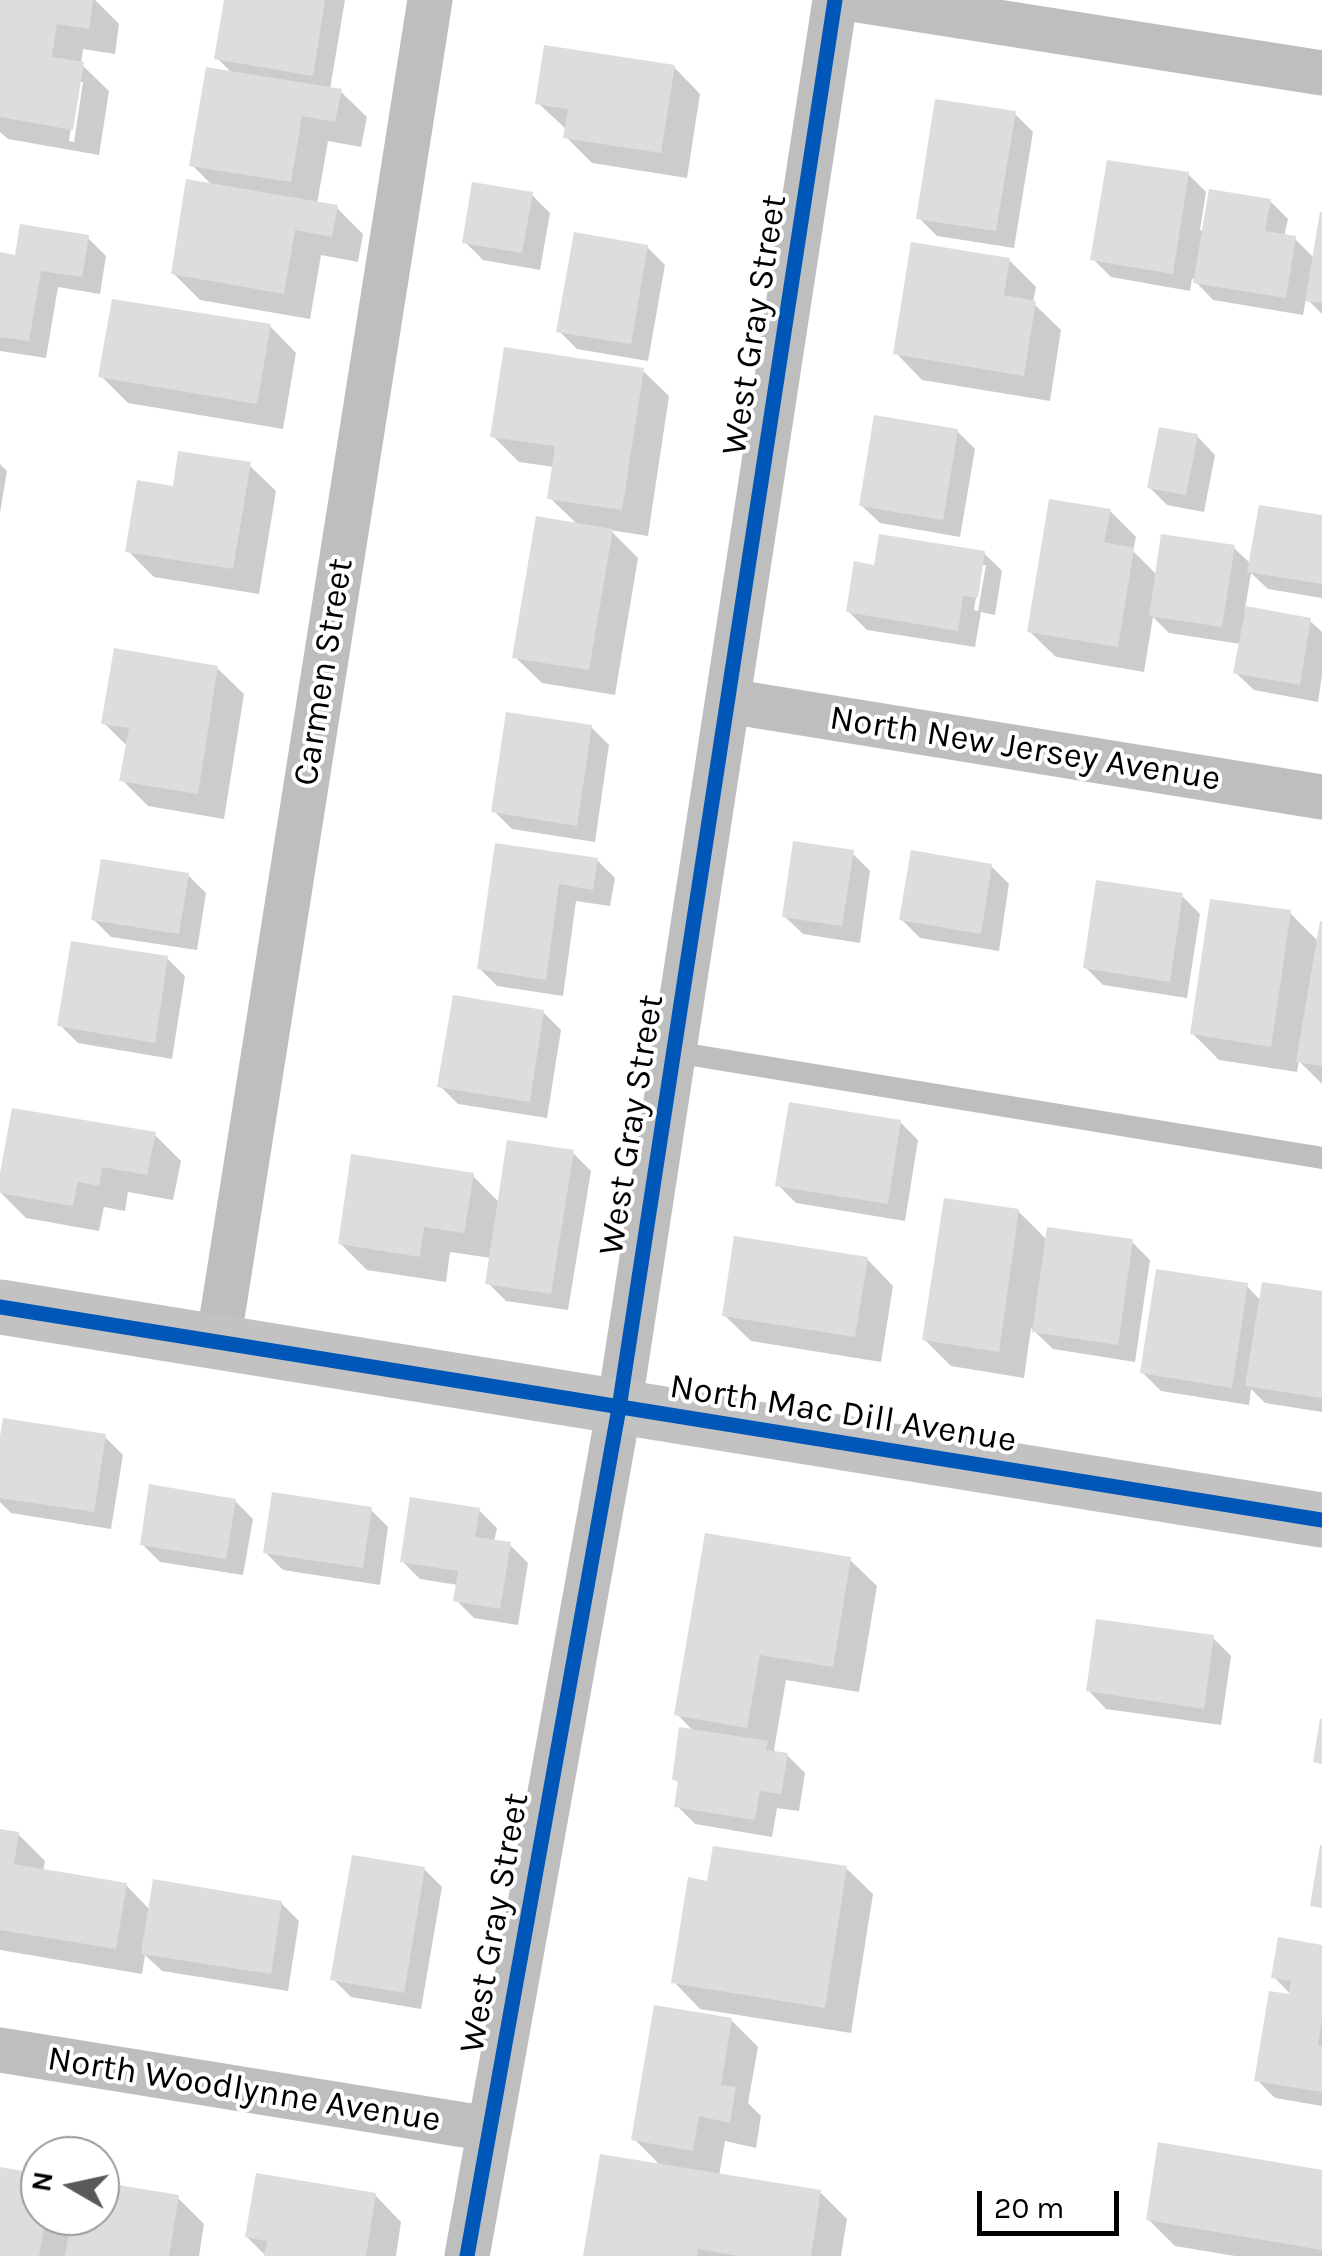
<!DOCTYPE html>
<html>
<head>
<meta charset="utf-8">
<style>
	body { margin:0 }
	#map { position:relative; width:1322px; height:2256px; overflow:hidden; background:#fff; font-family:Karla,sans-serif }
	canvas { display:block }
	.north { position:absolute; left:20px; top:2136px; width:100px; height:100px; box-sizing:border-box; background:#fff; border:2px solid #999; border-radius:50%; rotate:279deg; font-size:28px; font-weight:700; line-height:40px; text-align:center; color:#000 }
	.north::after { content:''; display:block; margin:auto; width:35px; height:45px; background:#595959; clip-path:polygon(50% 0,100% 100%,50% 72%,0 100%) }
	.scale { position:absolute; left:977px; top:2191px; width:142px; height:45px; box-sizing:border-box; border:5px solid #000; border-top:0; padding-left:12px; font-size:30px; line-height:35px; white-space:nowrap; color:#000; -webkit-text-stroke:8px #fff; paint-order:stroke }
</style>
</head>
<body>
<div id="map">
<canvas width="1322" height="2256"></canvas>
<div class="north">N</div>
<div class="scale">20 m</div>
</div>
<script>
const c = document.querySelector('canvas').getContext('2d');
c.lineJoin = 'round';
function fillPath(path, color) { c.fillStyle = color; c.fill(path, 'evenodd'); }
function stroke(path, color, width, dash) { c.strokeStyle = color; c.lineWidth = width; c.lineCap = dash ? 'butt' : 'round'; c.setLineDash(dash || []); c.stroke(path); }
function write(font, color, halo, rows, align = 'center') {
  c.font = font + ' Karla,sans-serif'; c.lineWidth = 8; c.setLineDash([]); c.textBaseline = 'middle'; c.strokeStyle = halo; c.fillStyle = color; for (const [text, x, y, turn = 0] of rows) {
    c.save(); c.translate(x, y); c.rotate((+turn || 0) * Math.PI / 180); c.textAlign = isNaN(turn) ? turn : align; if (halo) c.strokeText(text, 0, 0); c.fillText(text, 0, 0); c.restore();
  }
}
fillPath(new Path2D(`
	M0,0h95l24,24 -4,30 -32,-5 -2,15 28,27 -10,64 -91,-16 -8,-7zM78,82h5l-9,60 -5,-1z
	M227,0h118l-15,89 10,2 27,26 -6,30 -33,-6 -11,63 20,4 26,26 -5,28 -37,-7 -11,64 -110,-19 -27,-27 41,-86 -22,-22 41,-91 -16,-16z
	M674,67l26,27 -13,84 -95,-15 -26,-26 1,-7 -29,-27z
	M1015,114l18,18 -19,116 -77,-12 -18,-18z
	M1188,174l18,18 -6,38 4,1 66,-30 18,18 -4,18 10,1 21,21 7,-44v99l-16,-16 -3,17 -90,-15 -21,-22 -2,13 -79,-14 -18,-18z
	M532,195l18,18 -10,57 -57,-10 -18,-18z
	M88,238l18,18 -6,38 -42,-7 -12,71 -46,-7v-96l17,2z
	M647,247l18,18 -17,96 -71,-12 -18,-18z
	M1009,260l27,27 -3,16 28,27 -11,71 -128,-21 -26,-27z
	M270,326l26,27 -13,76 -155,-26 -27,-27z
	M642,370l27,26 -21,140 -38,-6 28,28 -23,137 -73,-12 -27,-26 63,-132 -28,-27 4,-31 -35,-5 -26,-26z
	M957,431l18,18 -15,88 -80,-14 -19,-18z
	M1197,436l18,19 -11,57 -37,-7 -18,-18z
	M0,464l7,7 -7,42z
	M249,465l27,26 -17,103 -105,-17 -26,-26z
	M1110,511l26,26 -3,14 24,24 77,-27 17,16 71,-47v81l-54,-9 -17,-16 -6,36 65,12 12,11v43l-4,27 -64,-12 -19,-18 6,-28 -72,-11 -16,-16 -9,55 -88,-15 -27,-26z
	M984,553l18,18 -7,44 -14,-3 -6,35 -108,-17 -18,-18 27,-45zM981,565h5l-8,46 -4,-1z
	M217,668l27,26 -20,125 -76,-13 -26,-26 6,-33 -24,-24z
	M591,727l18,18 -14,97 -83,-13 -18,-18z
	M497,846l100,14 18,18 -5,28 -34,-5 -13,95 -66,-10 -18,-18z
	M852,853l18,18 -10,72 -57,-9 -19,-18z
	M991,866l18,18 -10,67 -79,-13 -18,-18z
	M188,875l18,18 -9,57 -86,-13 -18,-18z
	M1182,896l18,18 -13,84 -84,-13 -18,-18z
	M1290,913l29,29 3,-16v158l-23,-23 -2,11 -78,-12 -27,-27z
	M167,958l18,18 -13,83 -94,-16 -18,-18z
	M543,1012l18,18 -14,88 -89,-14 -18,-18z
	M900,1122l18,18 -13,81 -109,-18 -18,-18z
	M154,1134l27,27 -8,39 -45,-8 -3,19 -21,-4 -5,24 -73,-13 -26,-26v-5z
	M573,1153l18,18 -23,139 -62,-9 -18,-18 3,-25 -41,-6 -4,30 -79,-12 -27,-27 133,-67 27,27z
	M1018,1211l30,30 84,1 18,18 -15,102 -82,-13 -22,-21 -7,50 -73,-12 -27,-27z
	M867,1259l26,27 -12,76 -130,-21 -27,-26z
	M1246,1285l15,16 61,-7v118l-57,-9 -14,-14 -2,16 -88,-14 -18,-18z
	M105,1437l18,18 -12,74 -100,-16 -11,-11v-50z
	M235,1501l18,18 -10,56 -83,-13 -18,-18z
	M370,1509l18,18 -8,58 -97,-15 -18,-18z
	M479,1510l18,18 -3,14 16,3 18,18 -10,62 -44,-7 -18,-18 2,-15 -38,-6 -18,-18z
	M850,1560l27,26 -18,106 -73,-12 -12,70 3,4 10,1 18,18 -6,38 -22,-3 -5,29 -77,-13 -18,-18 3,-21 -5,-6 19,-47 -17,-18z
	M1213,1638l18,18 -10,69 -115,-16 -18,-19z
	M0,1831l18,3 27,27 -2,11 83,13 24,25 131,-7 18,18 -11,70 -126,-20 -17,-16 -3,19 -142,-24z
	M846,1868l27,26 -22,139 -151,-24 -26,-27 35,-98z
	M424,1869l18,18 -21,122 -70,-12 -18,-18z
	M1322,1947v159l-47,-8 -18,-18 37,-82 -20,-21z
	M731,2020l27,27 -10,56 13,13 -5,32 -31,-7 -6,35 101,16 27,27 -6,37h-255l75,-90 -27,-27z
	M0,2170l40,7v39h60v-31l78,13 26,26 -5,32h-199z
	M1322,2172v84h-87l-60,-10 -26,-26z
	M375,2195l26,27 -5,34h-130l-19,-19z`), '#0003');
fillPath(new Path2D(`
	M0,0h93l-4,29 -32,-5 -5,33 32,5 -11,68 -73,-13z
	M224,0h101l-12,76 -99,-17z
	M544,45l131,20 -14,88 -98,-15 5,-29 -33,-5z
	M206,67l136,22 -7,33 -33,-6 -11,66 -102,-16z
	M935,99l81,12 -20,120 -80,-12z
	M1107,160l82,12 -16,102 -83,-14z
	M186,179l152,26 -6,32 -37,-7 -11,64 -113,-20z
	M472,182l61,10 -11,61 -60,-10z
	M1209,189l62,10 -6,32 31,5 -10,62 -93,-15z
	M1320,212h2v91l-17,-2z
	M20,224l69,11 -7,42 -41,-6 -12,70 -29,-4v-85l15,3z
	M574,232l74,13 -17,99 -75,-12z
	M911,242l99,16 -6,37 32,6 -12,75 -131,-22z
	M112,299l159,25 -14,80 -159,-27z
	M504,347l140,21 -22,142 -75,-11 8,-53 -65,-9z
	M874,415l84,14 -15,91 -84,-14z
	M1159,427l39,7 -12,61 -39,-7z
	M178,451l73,11 -18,107 -108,-17 12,-72 36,6z
	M1049,499l62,10 -7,33 30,6 -16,99 -91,-15z
	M1259,505l63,10v69l-75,-12z
	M536,516l77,13 -24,141 -77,-12z
	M879,534l106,17 -7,47 -15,-2 -5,35 -112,-19 8,-51 20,4z
	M1161,534l74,11 -13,82 -73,-11z
	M1246,606l65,12 -11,67 -67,-12z
	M114,648l104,18 -20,128 -79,-13 10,-53 -28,-4z
	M506,712l86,13 -15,101 -86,-14z
	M793,841l61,9 -12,76 -60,-9z
	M495,843l103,15 -5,32 -34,-6 -13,96 -69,-11z
	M911,850l81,14 -11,70 -82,-14z
	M101,859l88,14 -10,61 -88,-14z
	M1096,880l87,13 -13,89 -87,-14z
	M1210,899l81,11 -20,137 -81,-13z
	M1320,921h2v145l-26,-4z
	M71,941l97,15 -13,87 -98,-17z
	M453,995l91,15 -14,92 -93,-15z
	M789,1102l112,18 -13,84 -113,-18z
	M12,1108l144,24 -9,43 -45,-8 -3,19 -21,-4 -5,24 -73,-13v-20z
	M507,1140l67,10 -23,144 -66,-10z
	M351,1154l123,19 -10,60 -40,-6 -4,30 -82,-13z
	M944,1198l75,11 -20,143 -77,-12z
	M1047,1227l86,12 -15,106 -86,-13z
	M734,1236l134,21 -13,80 -133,-21z
	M1156,1269l92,14 -16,105 -92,-15z
	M1262,1282l60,9v107l-77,-12z
	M3,1418l103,16 -12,78 -94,-14v-62z
	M149,1484l87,15 -10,60 -86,-14z
	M272,1492l100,15 -9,61 -100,-15z
	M410,1497l70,11 -5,29 36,5 -11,67 -47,-8 5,-30 -58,-9z
	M705,1533l146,24 -18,110 -73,-12 -13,73 -73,-13z
	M1096,1619l118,16 -10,74 -118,-18z
	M1320,1719h2v45l-9,-2z
	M679,1727l89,14 -2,9 22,3 -7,41 -21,-3 -5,29 -81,-13 4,-26 -6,-1z
	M0,1829l19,3 -5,32 113,19 -11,66 -116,-19z
	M1320,1845h2v63l-12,-2z
	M713,1846l134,20 -22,142 -154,-25 17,-106 19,4z
	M352,1855l73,12 -21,126 -74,-13z
	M153,1879l129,22 -11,73 -130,-20z
	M1278,1937l44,8v74l-4,26 4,1v46l-68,-11 15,-90 20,3 2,-13 -20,-3z
	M654,2005l78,13 -11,67 15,2 -6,36 -31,-7 -6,35 -62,-11z
	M1158,2142l164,28v80l-176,-30z
	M600,2154l221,36 -10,66h-73l-40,-7 -1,7h-114z
	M0,2167l40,7v42h6l-7,40h-39z
	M256,2173l120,20 -10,63h-102l3,-15 -22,-4z
	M100,2182l79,13 -10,61h-104l7,-40h28z`), '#ddd');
stroke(new Path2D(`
	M674,1052l648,106`), '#bebebe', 22);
stroke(new Path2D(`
	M858,0l464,73
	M728,701l594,96
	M218,1343l212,-1343
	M0,2050l489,79
	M467,2256l152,-848 216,-1408`), '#bebebe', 45);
stroke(new Path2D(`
	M0,1307l1322,213`), '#c2c2c2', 55);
stroke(new Path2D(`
	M0,1307l1322,213
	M467,2256l152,-848 216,-1408`), '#0057b8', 15);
write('35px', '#000', '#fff', [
	["West Gray Street",755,325,-81],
	["Carmen Street",324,672,-81],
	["North New Jersey Avenue",1025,749,9],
	["West Gray Street",632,1125,-81],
	["North Mac Dill Avenue",843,1414,9],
	["West Gray Street",495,1923,-80],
	["North Woodlynne Avenue",244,2090,9]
]);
</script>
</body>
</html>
